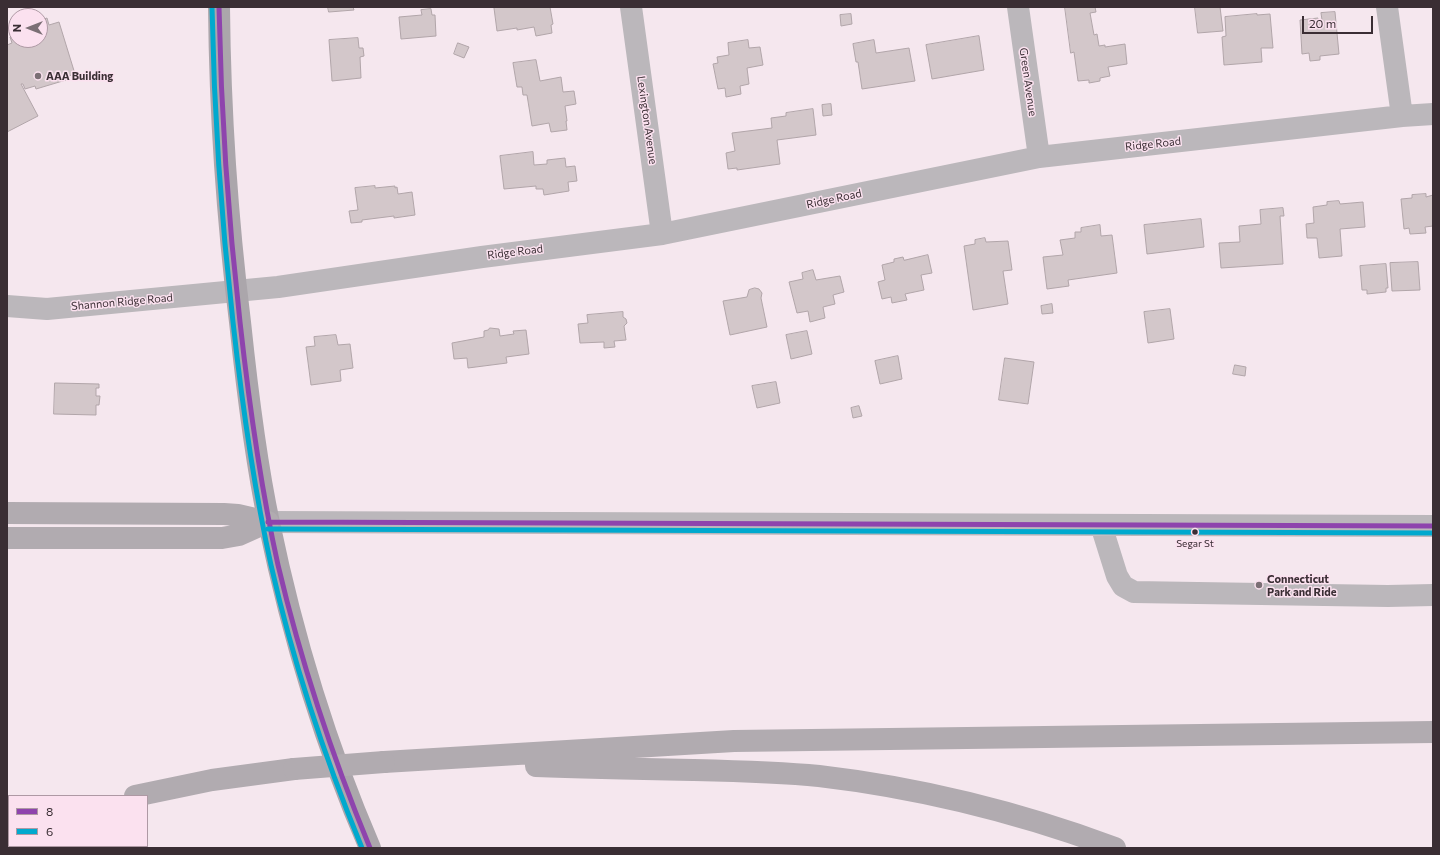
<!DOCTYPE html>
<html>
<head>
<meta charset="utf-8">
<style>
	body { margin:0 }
	#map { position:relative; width:1440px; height:855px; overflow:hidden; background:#f5e7ee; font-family:Commissioner,sans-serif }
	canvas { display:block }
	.frame { position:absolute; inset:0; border:8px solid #3a2e34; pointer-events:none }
	.legend { position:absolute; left:8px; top:795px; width:140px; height:52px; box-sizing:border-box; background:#fbe1ef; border:1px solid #ae99a4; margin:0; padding:5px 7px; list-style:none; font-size:12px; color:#3a2e34 }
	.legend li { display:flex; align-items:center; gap:8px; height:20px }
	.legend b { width:20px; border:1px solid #ae99a4 }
	.north { position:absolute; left:8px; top:8px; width:40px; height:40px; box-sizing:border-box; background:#fbe1ef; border:1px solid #ae99a4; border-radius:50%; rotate:270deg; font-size:11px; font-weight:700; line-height:16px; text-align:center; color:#3a2e34 }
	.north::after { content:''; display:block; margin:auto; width:14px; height:18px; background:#7b6f75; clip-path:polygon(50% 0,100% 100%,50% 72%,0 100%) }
	.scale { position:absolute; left:1302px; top:16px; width:71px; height:18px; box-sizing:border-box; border:2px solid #3a2e34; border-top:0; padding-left:5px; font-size:12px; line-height:14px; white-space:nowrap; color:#3a2e34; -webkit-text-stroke:3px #fbe1ef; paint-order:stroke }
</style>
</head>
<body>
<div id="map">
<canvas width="1440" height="855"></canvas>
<div class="frame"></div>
<ul class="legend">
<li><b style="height:5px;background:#8e44ad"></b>8</li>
<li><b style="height:5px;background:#00a9ce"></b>6</li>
</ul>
<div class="north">N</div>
<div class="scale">20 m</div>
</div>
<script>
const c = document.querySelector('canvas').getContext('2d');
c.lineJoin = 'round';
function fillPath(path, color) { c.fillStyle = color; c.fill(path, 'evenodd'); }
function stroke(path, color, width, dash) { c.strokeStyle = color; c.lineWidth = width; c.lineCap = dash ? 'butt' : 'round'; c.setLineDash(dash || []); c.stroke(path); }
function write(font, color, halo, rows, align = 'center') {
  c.font = font + ' Commissioner,sans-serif'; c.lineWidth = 3; c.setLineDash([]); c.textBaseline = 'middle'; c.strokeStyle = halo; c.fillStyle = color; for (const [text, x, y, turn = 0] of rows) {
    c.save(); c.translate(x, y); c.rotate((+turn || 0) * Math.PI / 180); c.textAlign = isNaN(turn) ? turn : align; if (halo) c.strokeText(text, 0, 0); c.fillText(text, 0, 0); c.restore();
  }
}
const building = new Path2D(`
	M328,7h25l1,3 -25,2z
	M499,7h51l3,17 -2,1 1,8 -16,3 -2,-9 -17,3v-2l-20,3 -3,-23z
	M1065,7h30l1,5 -6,1 4,22 3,-1 2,12 6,-1v2l20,-3 2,20 -19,3 2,9 -10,2v3l-11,2v-3l-11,1 -4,-29 -3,1z
	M1195,7h25l3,24 -25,2z
	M431,9l1,6h3l1,21 -35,3 -2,-22 23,-2 -1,-5z
	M1335,12l4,42 -19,2v4l-10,1 -1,-8 -7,1 -2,-34 18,-2v2h4l-1,-7z
	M851,14l1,10 -11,2 -1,-11z
	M1257,14v1l13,-1 3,34h-12l1,14 -38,3 -2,-28 4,-1 -1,-19z
	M40,17l1,3 6,-2 2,7 10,-3 16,52 -10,3 1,3 -30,9 -1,-3 -10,3 -2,-5h-2l17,32 -31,16v-87l5,-2 -2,-6 6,-2v5h24z
	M979,36l5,34 -52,9 -6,-34z
	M358,38l1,10h4l1,8 -4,1 1,21 -29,3 -3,-41z
	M748,40l1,8 11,-1 3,18 -16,3 2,16 -9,2 1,8 -15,3 -1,-9 -7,1 -5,-25 5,-1 -1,-6 12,-2 -1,-12z
	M874,40l2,13 33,-5 6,33 -53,8 -4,-27h-2l-3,-18z
	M458,43l11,4 -5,11 -10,-4z
	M536,60l4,21 21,-4 2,15 11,-1 2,13 -11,2 2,15h-1l1,9 -16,2 -2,-9 -17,3 -5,-31h-4l-1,-8h-5l-4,-24z
	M831,104l1,11 -9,1 -1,-11z
	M813,109l3,26 -39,5 3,24 -43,6v-2l-9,1 -2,-16 9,-2 -3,-18 40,-5 -1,-10 15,-2v-3z
	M533,152l1,13 13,-1v-4l18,-2 1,9 9,-1 2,15 -9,1 1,9 -25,4 -1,-6h-7v-3l-32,3 -4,-33z
	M375,186v2l20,-2v2l2,-1 1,7 14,-2 3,23 -21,3v-2l-32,4v2l-11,1 -2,-12 9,-1 -3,-22z
	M1426,194v3l7,-2v31l-8,1 1,6 -16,1 -1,-6 -5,1 -3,-30 11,-1v-3z
	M1339,201l1,3 23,-2 2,25 -25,2 2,27 -23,2 -2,-20h-10l-1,-14 8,-1 -1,-16 14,-2v-3z
	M1283,208l1,8h-4l3,48 -62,4 -2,-25 21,-1 -1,-16 22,-2 -1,-14z
	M1201,219l3,28 -57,7 -3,-29z
	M1100,225l1,11 11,-1 5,38 -49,7 1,6 -22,3 -4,-32 20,-2 -3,-15 15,-2v-6h6v-4z
	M985,238l1,4 22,-1 4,29 -9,1 5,33 -35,6 -9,-64 11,-2v-4z
	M928,255l4,18 -11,2 3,15 -19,4 2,6 -15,3 -1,-6 -9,2 -4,-17 7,-2 -3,-15 12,-3v-3l9,-2 1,3z
	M1418,262l2,28 -28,1 -2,-28z
	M1386,264l2,24h-2v4l-19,2v-4h-5l-2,-24z
	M813,270l3,10 24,-4 4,16 -11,3 2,9 -12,3 2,11 -15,4 -2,-11 -11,2 -8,-31 14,-3 -1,-6z
	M755,288l4,1 3,4 -1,5 6,29 -37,8 -7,-34 24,-4 2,-7z
	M1052,304l1,9 -11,1 -1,-8z
	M1170,309l4,30 -26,4 -4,-31z
	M623,312v5l3,2 1,4 -3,3 2,14 -12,1 1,6 -11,1v-6l-24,1 -2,-19 10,-1 -1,-8z
	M490,328l9,1 1,7 14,-2 -1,-3 13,-1 3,24 -23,3 1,6 -39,5 -1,-10 -13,1 -2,-16 32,-6v-6l4,-1z
	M807,331l5,23 -21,5 -5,-24z
	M336,335l2,10 12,-1 3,24 -13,2 1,11 -30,4 -5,-38 9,-1 -1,-9z
	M898,356l4,23 -22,5 -5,-23z
	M1005,358l29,4 -6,42 -29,-4z
	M1235,365l11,2 -1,9 -12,-2z
	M776,382l4,21 -23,5 -5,-22z
	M55,383l44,1v4h-3v8h4l-1,9h-3v10l-42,-1z
	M859,406l3,10 -9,2 -2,-10z`);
fillPath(building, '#d3c7ca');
stroke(building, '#b1a5a9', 1);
stroke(new Path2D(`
	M631,7l31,227
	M1018,7l21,150
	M1387,7l15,109
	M7,306l40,3 231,-22 204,-30 180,-23 377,-77 363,-41 31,-2
	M268,522l1165,4
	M1101,525l16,51 6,10 11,6 254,4 45,-1`), '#bbb7bb', 22);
stroke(new Path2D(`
	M219,7c1,105 8,210 21,315 7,67 15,135 29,201 23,111 56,221 101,325`), '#aba6ab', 22);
stroke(new Path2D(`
	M7,513l217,1 14,1 30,7
	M7,538h215l17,-3 29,-13
	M384,762l350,-21 699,-9
	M536,766c52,2 104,3 157,4 42,1 85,2 126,6 103,12 199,36 296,72
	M135,796l77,-16 82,-11
	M7,832h2`), '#b1abb0', 22);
stroke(new Path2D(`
	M294,769l90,-7`), '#b1abb0', 22);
stroke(new Path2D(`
	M219,7c2,105 9,210 21,315 9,81 20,162 38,243 23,97 54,191 92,283
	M268,522l1165,4`), '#8e44ad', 5);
stroke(new Path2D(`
	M212,7c2,105 9,210 21,315 9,81 20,162 38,243 22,97 53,191 91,283
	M268,529l1165,4`), '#00a9ce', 5);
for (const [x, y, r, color] of [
	[38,76,4,"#7b6f75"],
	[1195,532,3.5,"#3a2e34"],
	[1259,585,4,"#7b6f75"]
]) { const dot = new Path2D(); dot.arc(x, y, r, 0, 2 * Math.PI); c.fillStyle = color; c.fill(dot); stroke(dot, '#fbe1ef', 1.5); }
write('10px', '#3a2e34', '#fbe1ef', [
	["Segar St",1195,544]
]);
write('bold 11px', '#3a2e34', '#fbe1ef', [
	["AAA Building",46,76],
	["Connecticut",1267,579],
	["Park and Ride",1267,592]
], 'left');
write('11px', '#3a2e34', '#fbe1ef', [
	["Green Avenue",1028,82,82],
	["Lexington Avenue",647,120,82],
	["Ridge Road",1153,144,-6],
	["Ridge Road",834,199,-12],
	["Ridge Road",515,252,-7],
	["Shannon Ridge Road",122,302,-5]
]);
</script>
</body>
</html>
